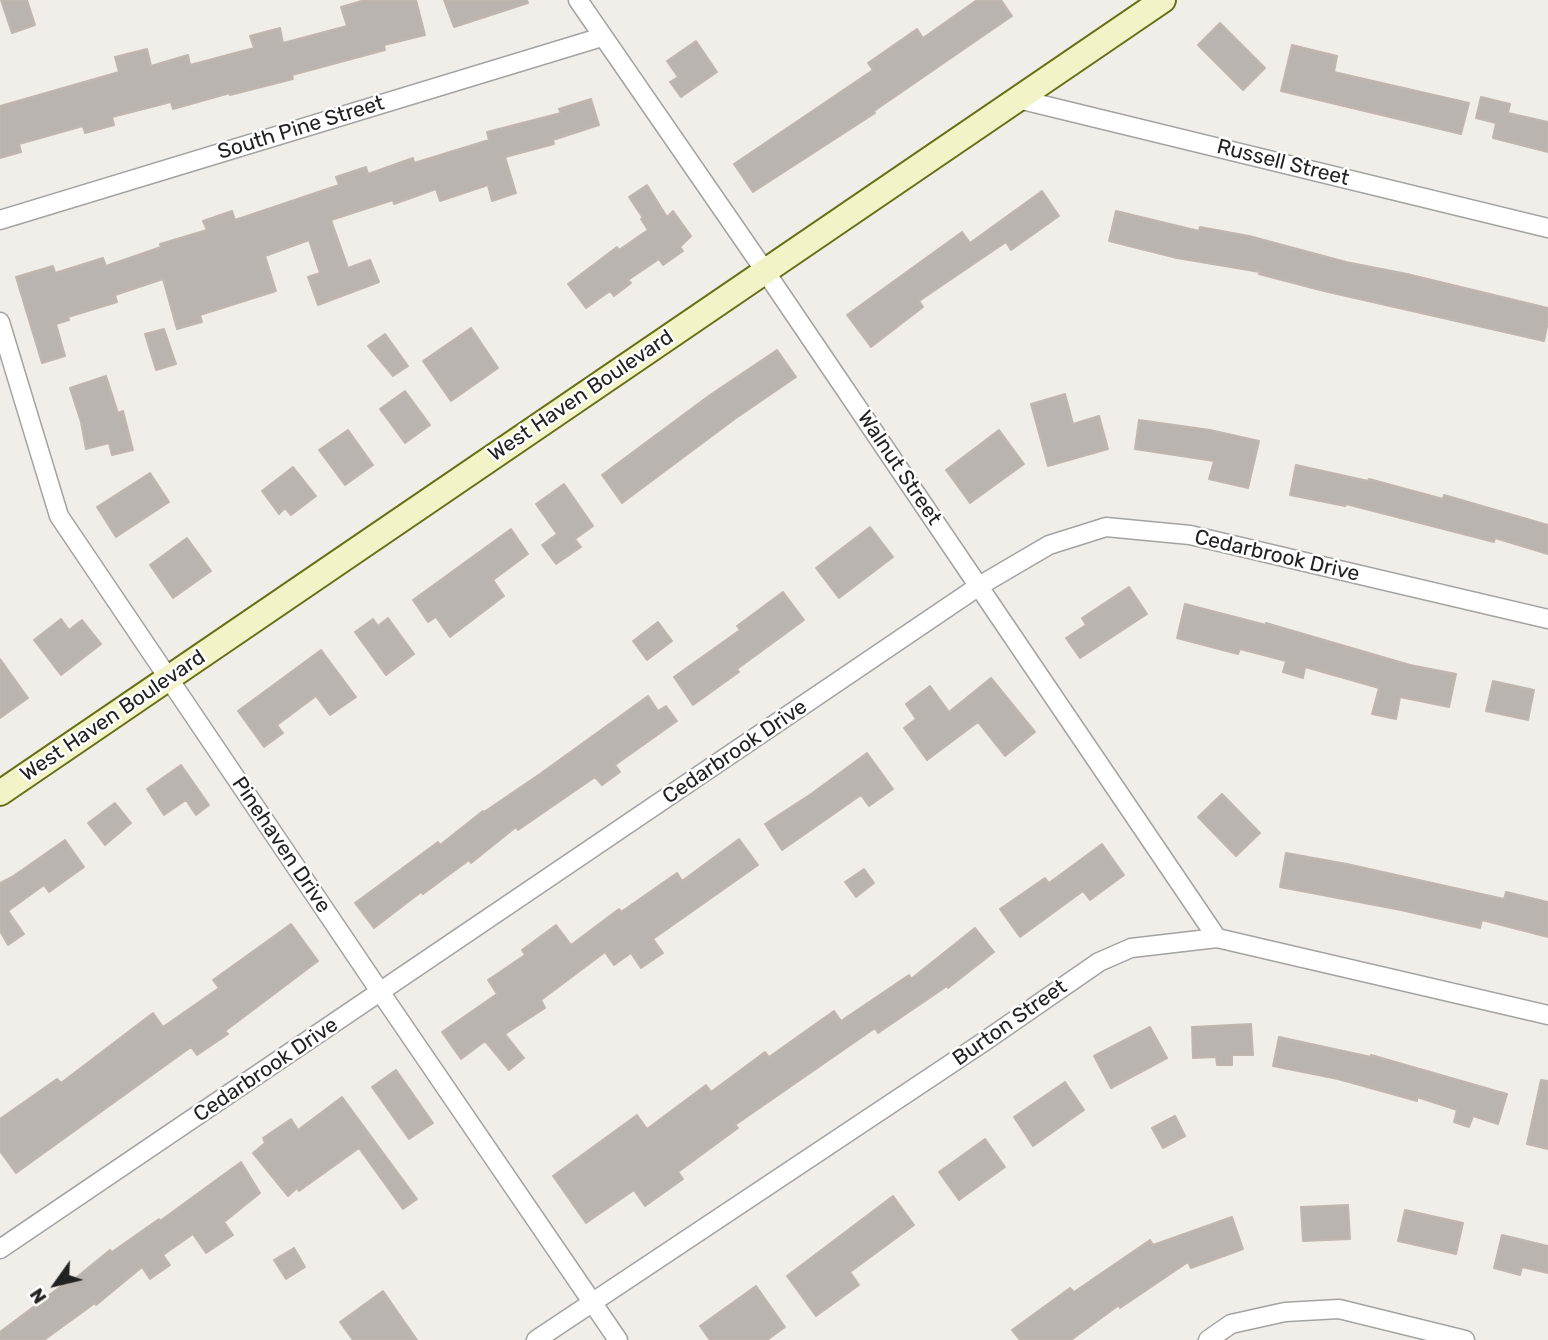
<!DOCTYPE html>
<html>
<head>
<meta charset="utf-8">
<style>
	body { margin:0 }
	#map { position:relative; width:1548px; height:1340px; overflow:hidden; background:#f1eeea; font-family:Rubik,sans-serif }
	canvas { display:block }
	.north { position:absolute; left:21px; top:1249px; width:70px; height:70px; -webkit-text-stroke:5px #fff; paint-order:stroke; rotate:236deg; font-size:19px; font-weight:700; line-height:28px; text-align:center; color:#222 }
	.north::after { content:''; display:block; margin:auto; width:24px; height:32px; background:#222; clip-path:polygon(50% 0,100% 100%,50% 72%,0 100%) }
</style>
</head>
<body>
<div id="map">
<canvas width="1548" height="1340"></canvas>
<div class="north">N</div>
</div>
<script>
const c = document.querySelector('canvas').getContext('2d');
c.lineJoin = 'round';
function fillPath(path, color) { c.fillStyle = color; c.fill(path, 'evenodd'); }
function stroke(path, color, width, dash) { c.strokeStyle = color; c.lineWidth = width; c.lineCap = dash ? 'butt' : 'round'; c.setLineDash(dash || []); c.stroke(path); }
function write(font, color, halo, rows, align = 'center') {
  c.font = font + ' Rubik,sans-serif'; c.lineWidth = 5; c.setLineDash([]); c.textBaseline = 'middle'; c.strokeStyle = halo; c.fillStyle = color; for (const [text, x, y, turn = 0] of rows) {
    c.save(); c.translate(x, y); c.rotate((+turn || 0) * Math.PI / 180); c.textAlign = isNaN(turn) ? turn : align; if (halo) c.strokeText(text, 0, 0); c.fillText(text, 0, 0); c.restore();
  }
}
const building = new Path2D(`
	M1,0h26l8,25 -23,8z
	M365,0h51l9,35 -41,10 1,5 -93,25 1,4 -63,16v-2l-57,16 -2,-7 -59,15 2,8 -29,8 -2,-7 -64,18 2,8 -21,6v-52l119,-34 -4,-15 32,-8 4,17 37,-11 2,10 64,-17 -4,-12 30,-8 3,15 64,-17 -6,-19z
	M444,0h83l1,3 -74,24z
	M977,0h24l11,16 -138,95 1,2 -122,79 -19,-28 139,-94 -5,-7 49,-34 6,9z
	M1220,23l45,45 -22,22 -45,-45z
	M696,41l21,31 -36,25 -11,-15 8,-5 -11,-16z
	M1292,45l45,11 -3,16 135,31 -8,31 -180,-43z
	M1481,97l29,7 -2,9 40,9v30l-55,-14 3,-15 -20,-5z
	M591,99l8,26 -46,15 1,4 -49,13 11,36 -24,8 -4,-16 -48,16 -4,-12 -42,15 -1,-4 -62,20 17,48 22,-8 9,22 -61,23 -10,-28 12,-4 -11,-33 -44,16 11,35 -76,24 2,7 -25,7 -14,-50 -48,16 2,7 -49,15 1,3 -13,4 9,32 -23,7 -26,-86 37,-11 2,7 48,-15 3,8 55,-19 -1,-3 47,-14 -4,-9 29,-10 3,9 104,-35 -3,-8 30,-10 2,7 45,-16 1,5 75,-23 -2,-8 74,-19 -2,-4z
	M647,185l20,32 6,-6 18,25 -11,11 3,4 -20,14 -4,-6 -31,21 3,3 -17,13 -4,-5 -24,17 -18,-24 49,-37 2,3 29,-20 -7,-11 2,-1 -14,-21z
	M1042,191l17,25 -48,34 -5,-8 -87,59 4,6 -52,40 -24,-32 115,-83 8,11z
	M1116,211l83,20 1,-4 49,9 97,26 61,12 141,34v14l-4,19 -220,-50 -65,-17 1,-2 -83,-14 -68,-17z
	M471,328l27,40 -47,33 -28,-40z
	M164,329l12,35 -20,6 -11,-36z
	M385,334l23,32 -15,10 -25,-30z
	M777,350l19,27 -60,41 -114,85 -20,-28 108,-80z
	M106,376l12,37 5,-2 10,39 -21,5 -3,-12 -23,6 -5,-27 -11,-34z
	M405,391l25,34 -25,18 -25,-34z
	M1065,394l8,30 26,-8 9,33 -60,17 -17,-62z
	M1139,420l71,10 49,11 -11,47 -39,-9 5,-18 -79,-12z
	M348,430l25,35 -28,20 -26,-35z
	M999,430l25,34 -54,39 -24,-33z
	M1296,465l72,16 1,-2 74,20 1,-4 104,30v29l-53,-16 -1,4 -148,-38 -1,2 -55,-11z
	M293,467l23,29 -25,19 -6,-7 -6,6 -17,-23z
	M150,473l19,29 -53,35 -19,-30z
	M564,484l29,42 -18,13 6,8 -25,17 -14,-19 15,-11 -21,-30z
	M870,527l23,30 -54,41 -23,-30z
	M511,529l17,25 -35,26 11,16 -54,41 -14,-20 -8,5 -15,-22z
	M187,538l24,33 -38,27 -23,-33z
	M1129,587l18,27 -67,44 -14,-20 20,-13 -4,-7z
	M783,592l21,28 -67,49 2,3 -46,33 -19,-28 66,-47 -3,-4z
	M1185,604l81,21v-2l144,42 46,9 -7,33 -49,-10 -4,22 -24,-5 7,-26 -74,-21 -2,11 -20,-6 3,-11 -46,-12 -2,5 -61,-16z
	M388,618l26,36 -28,21 -31,-43 18,-13 5,7z
	M61,619l8,11 13,-10 19,24 -40,31 -27,-35z
	M658,622l14,19 -25,19 -14,-19z
	M321,650l35,47 -26,18 -14,-19 -39,29 6,8 -19,14 -26,-36z
	M0,659l28,39 -28,20z
	M991,678l44,54 -30,24 -27,-34 -51,38 -23,-32 12,-9 -10,-15 24,-18 19,26z
	M1493,681l41,9 -6,30 -42,-9z
	M648,696l10,15 8,-5 11,15 -62,44 5,7 -18,13 -7,-8 -77,53 -2,-3 -45,36 -2,-3 -46,34 -2,-2 -47,36 -19,-25 83,-61 2,3 43,-34 1,1 56,-38z
	M867,753l26,36 -24,17 -8,-11 -79,55 -17,-26 46,-30z
	M181,765l28,40 -13,10 -10,-15 -22,15 -17,-26z
	M1222,794l38,39 -24,23 -38,-39z
	M115,803l16,20 -26,22 -17,-22z
	M739,839l19,26 -105,74 10,14 -22,15 -10,-15 -17,12 -9,-13 -64,48 4,8 -40,26 19,24 -15,12 -24,-29 -24,18 -19,-27 55,-38 -9,-14 37,-25 -3,-5 34,-25 15,20 48,-36 2,3 56,-39 5,8z
	M65,840l19,27 -35,25 -5,-7 -36,26 16,23 -16,11 -8,-14v-48l12,-6z
	M1102,844l22,31 -34,25 -7,-9 -63,46 -20,-28 45,-31 4,5z
	M1286,853l61,11 157,35 2,-7 42,10v35l-66,-17 -2,8 -79,-18 -121,-23z
	M864,869l10,14 -18,14 -11,-15z
	M291,924l27,37 -93,70 3,3 -31,21 -6,-8 -175,126 -16,-22v-32l57,-40 4,4 92,-70 10,14 56,-39 -6,-8z
	M975,928l19,24 -46,36 -1,-2 -69,47 -3,-5 -140,97 3,3 -60,44 5,7 -38,27 -11,-16 -48,33 -33,-47 84,-61 10,14 59,-44 5,7 54,-40 4,5 65,-46 7,10 68,-46 2,4z
	M1251,1024l2,31h-21v10h-15l-1,-8 -23,1 -1,-31z
	M1150,1027l17,31 -56,30 -17,-32z
	M1279,1037l92,20v-2l136,39 -9,30 -25,-8 -4,11 -15,-5 3,-12 -40,-13v4l-79,-22 -65,-13z
	M396,1070l37,53 -24,16 -37,-52z
	M1541,1080l7,1v68l-21,-5z
	M1065,1082l19,28 -51,36 -19,-29z
	M342,1097l75,102 -14,10 -44,-61 -60,43 -2,-3 -9,8 -35,-43 12,-10 -2,-5 28,-19 7,11z
	M1175,1116l10,20 -22,12 -11,-20z
	M985,1139l20,28 -46,33 -20,-28z
	M241,1162l19,31 -36,29 9,13 -27,18 -13,-19 -30,21 7,10 -20,14 -8,-12 -46,38 -1,-2 -51,37h-44v-8l64,-48 2,2 44,-36 2,2 47,-33 1,2z
	M893,1196l21,29 -64,47 9,13 -43,31 -29,-40z
	M1348,1205l2,34 -47,2 -2,-34z
	M1405,1210l58,13 -7,31 -58,-13z
	M1232,1217l11,32 -52,19 -3,-6 -68,46 -1,-3 -48,35h-51l-8,-10 58,-42 4,4 76,-52 3,5z
	M1502,1235l46,11v27l-26,-6 -2,8 -26,-7z
	M294,1248l11,19 -19,12 -12,-19z
	M756,1286l29,41 -18,13h-57l-10,-14z
	M383,1291l34,49h-64l-13,-18z`);
fillPath(building, '#bab4b0');
stroke(building, '#c1b6ae', 2);
const street = new Path2D(`
	M578,0l187,271 452,667
	M1018,99l530,129
	M0,220l602,-183
	M0,322l59,194 322,477 237,347
	M0,1249l979,-663 70,-41 57,-18 84,8 358,84
	M536,1340l449,-299 114,-79 32,-14 86,-10 331,77
	M1208,1340l23,-16 54,-12 54,-3 126,31`);
const secondary = new Path2D(`
	M0,793l1163,-793`);
stroke(street, '#a3a3a3', 21);
stroke(secondary, '#676e14', 28);
stroke(street, '#fff', 18);
stroke(secondary, '#f2f3c6', 24);
write('21px', '#222', '#fff', [
	["South Pine Street",301,128,-17],
	["Russell Street",1283,163,14],
	["West Haven Boulevard",581,396,-34],
	["Walnut Street",899,468,56],
	["Cedarbrook Drive",1277,556,13],
	["West Haven Boulevard",113,716,-34],
	["Cedarbrook Drive",735,752,-34],
	["Pinehaven Drive",281,845,56],
	["Burton Street",1010,1023,-35],
	["Cedarbrook Drive",266,1070,-34]
]);
</script>
</body>
</html>
